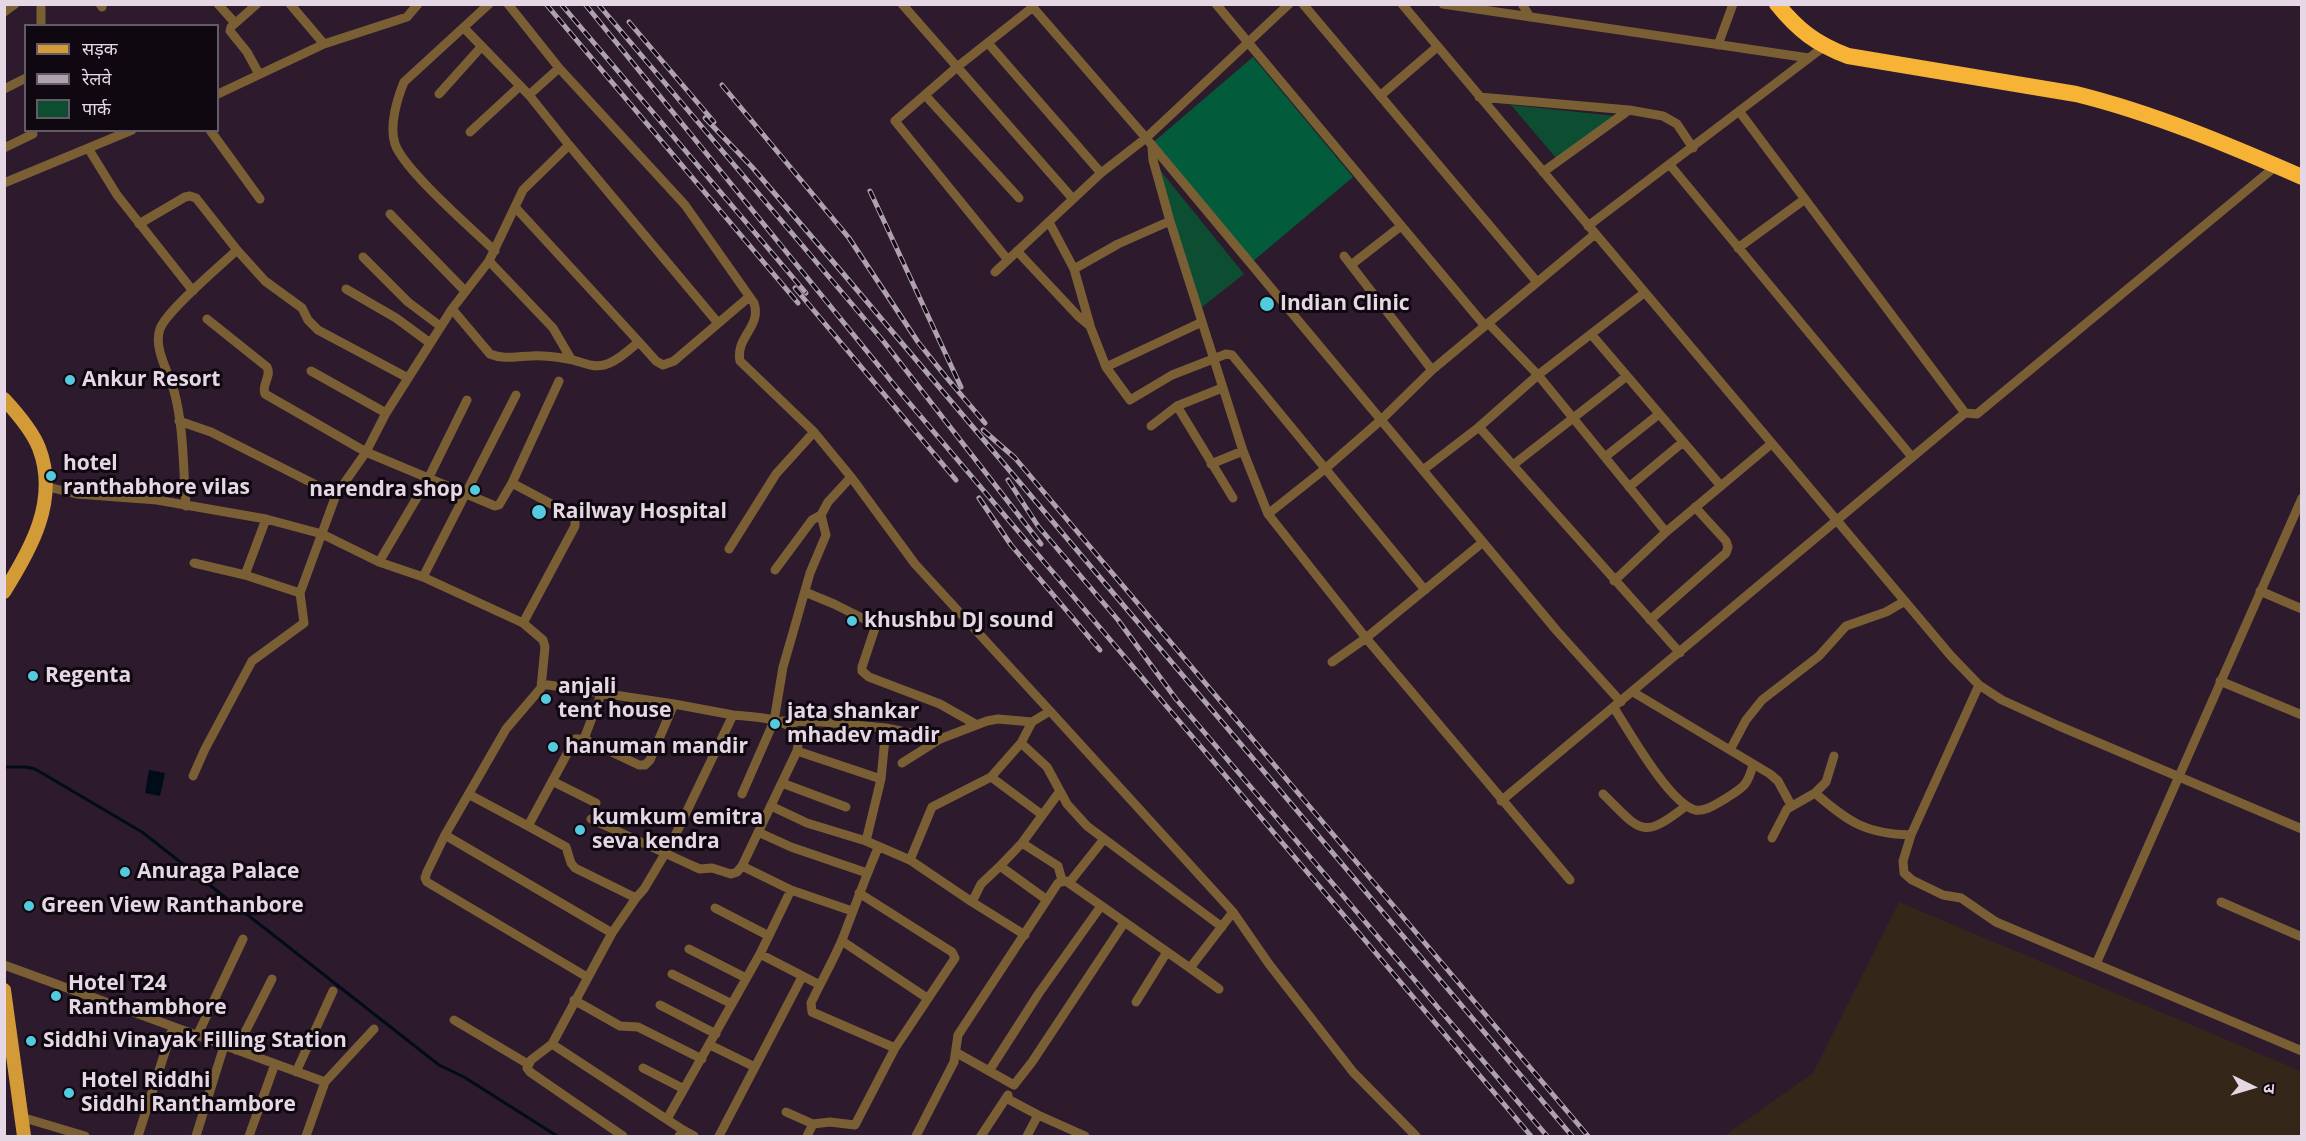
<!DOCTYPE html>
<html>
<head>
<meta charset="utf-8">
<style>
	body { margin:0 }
	#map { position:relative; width:2306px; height:1141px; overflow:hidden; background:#2d1a2c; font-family:"Open Sans","Noto Sans Devanagari",sans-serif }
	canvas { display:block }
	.frame { position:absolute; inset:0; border:6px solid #e5d8e4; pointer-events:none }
	.legend { position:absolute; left:24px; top:24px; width:195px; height:108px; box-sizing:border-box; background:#100810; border:2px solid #655b65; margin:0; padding:8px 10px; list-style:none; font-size:18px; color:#e5d8e4 }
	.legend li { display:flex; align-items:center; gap:12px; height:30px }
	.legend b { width:30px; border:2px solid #655b65 }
	.north { position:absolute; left:2222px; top:1057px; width:60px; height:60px; -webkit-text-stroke:4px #100810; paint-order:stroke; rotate:95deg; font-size:16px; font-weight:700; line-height:24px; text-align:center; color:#e5d8e4 }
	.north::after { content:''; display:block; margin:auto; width:21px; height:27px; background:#e5d8e4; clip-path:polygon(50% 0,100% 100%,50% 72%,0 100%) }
</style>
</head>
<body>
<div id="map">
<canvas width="2306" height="1141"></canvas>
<div class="frame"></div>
<ul class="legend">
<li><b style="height:8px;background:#d39b38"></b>सड़क</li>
<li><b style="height:8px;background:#afa1ae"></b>रेलवे</li>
<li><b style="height:16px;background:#0d4e33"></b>पार्क</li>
</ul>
<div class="north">उ</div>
</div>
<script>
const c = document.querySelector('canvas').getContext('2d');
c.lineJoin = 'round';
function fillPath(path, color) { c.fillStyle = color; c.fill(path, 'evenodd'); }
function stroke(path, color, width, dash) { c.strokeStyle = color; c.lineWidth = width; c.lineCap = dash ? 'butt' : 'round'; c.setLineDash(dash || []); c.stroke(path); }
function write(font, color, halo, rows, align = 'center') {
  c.font = font + ' "Open Sans",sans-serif'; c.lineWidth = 6; c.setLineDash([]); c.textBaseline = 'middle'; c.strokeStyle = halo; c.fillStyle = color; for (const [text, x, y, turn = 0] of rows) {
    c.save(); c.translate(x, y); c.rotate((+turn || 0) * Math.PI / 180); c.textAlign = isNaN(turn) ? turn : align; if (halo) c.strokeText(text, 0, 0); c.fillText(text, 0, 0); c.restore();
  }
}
fillPath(new Path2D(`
	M1899,902l402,169v65h-577l89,-63z`), '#342619');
fillPath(new Path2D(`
	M1511,105l105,11 -60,42z
	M1147,154l97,120 -47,37z`), '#0d4e33');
fillPath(new Path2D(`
	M1253,57l100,120 -101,85 -102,-117z`), '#025b3a');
fillPath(new Path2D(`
	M149,770l16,3 -5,23 -15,-3z`), '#000d19');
stroke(new Path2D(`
	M4,767h22l9,2 107,63 297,233 25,12 93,59`), '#000d19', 3);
stroke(new Path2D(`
	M41,4v22
	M100,4l2,3
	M218,4l17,19
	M257,4l-26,23 -1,4 17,21 12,22
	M290,4l34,40
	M489,4l-85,78c-7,17 -15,44 -9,62 9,26 77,85 100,107
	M508,4l51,64 126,137 69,98c8,24 -19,34 -14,58l74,71 37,45 64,87 135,147 -18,11 -34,-3 -11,2 -47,18 -54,-11 -64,-6 -40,-1
	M902,4l171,195
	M1030,4l116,134 411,493 64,71
	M1216,4l269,322
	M1303,4l234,278
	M1402,4l549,652 28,29 23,15 57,26 243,103
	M1443,4l366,54 16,-12
	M1522,4l8,13
	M4,12l11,-8
	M464,28l65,67
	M988,43l113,130
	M1718,45l15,-41
	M559,68l-30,27 40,50 -46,45 -34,71 -37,48 38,45c14,6 27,2 41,2 12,-1 25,1 37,3 13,2 22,9 36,6 13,-3 24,-15 35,-23l17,19 7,4 11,-4 75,-64
	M4,89l22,-11
	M218,94l106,-50 83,-27 11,-13
	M439,94l43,-48
	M925,95l94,103
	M1380,96l57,-49
	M1479,97l150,13 34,6 14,8 16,24
	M1739,111l226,302 12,1 299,-248
	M210,130l50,69
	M470,132l50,-46
	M569,145l149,178
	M1152,147l1,13 17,61 73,230 25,63 98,124 204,242
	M4,148l29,-14
	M88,148l29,47 76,96
	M1670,165l242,292
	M1543,172l86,-62
	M4,183l128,-53
	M515,207l124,135
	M390,214l75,77
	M1049,222l25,47 16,56
	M139,224l46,-27 5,-1 6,2 41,52 28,31 37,27 6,12 10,10 90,48
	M1588,226l221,-168
	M1738,248l67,-49
	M1017,251l61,65 12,10 16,41 24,33 42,-25 54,-21 6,1 193,235
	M1344,256l88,114
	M363,257l45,45 32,24
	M1008,260l-113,-139 62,-54 76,-60
	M489,261l64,67 18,31
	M1351,265l50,-39
	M1074,269l44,-25 52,-23
	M995,272l106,-99 45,-35 143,-134
	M346,289l50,29 34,25
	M207,319l60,48c5,10 -6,17 -2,27l101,58 129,54 4,-1 13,-22
	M1488,323l50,52 128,157
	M1591,334l130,152
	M1106,367l96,-45
	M311,371l75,42
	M1177,406l56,92
	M179,421l32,11 125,63 30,-43 20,-39 66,-104
	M1151,426l26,-20 45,-18
	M1479,427l201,226
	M1605,457l54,-43
	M1211,464l32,-13
	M1513,465l114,-89
	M1423,470l56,-43 59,-52 106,-82
	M48,487l29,7 80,6 109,19 56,15 57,28 44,15 100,46 20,17 2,7 -4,41 -35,41 -61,106 167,98 -60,111 131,86 -4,6
	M1629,487l54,-45
	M186,506c-3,-38 -2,-79 -12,-115 -5,-18 -21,-43 -14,-62 6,-18 61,-64 77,-79
	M1268,514l58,-46 55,-48 51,-50 163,-136
	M729,549l47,-75 38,-42
	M379,562l49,-83 39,-79
	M194,563l51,12 55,18 36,-98
	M775,570l37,-50 9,-5
	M245,575l21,-56
	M423,577l93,-182
	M1614,581l52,-49 105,-88
	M2260,591l42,18
	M805,592l29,12 42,21 -14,42v4l7,6 71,27 37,21
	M1650,620l76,-67 2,-6 -2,-6 -31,-34
	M523,623l52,-97v-6l-3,-5 -60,-32 47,-102
	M1332,662l34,-24 117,-96
	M2220,681l82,34
	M542,684l132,20 -24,56 -5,5h-6l-55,-26h-9l-47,87 38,21 5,16 4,5 61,30 -24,35
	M1979,685l-68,150 -8,26 1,12 8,7 31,15 18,3 35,24 306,129
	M1633,692l137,82 8,7 13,24
	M1614,708c15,23 55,95 81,102 10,2 21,-6 30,-11 18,-12 22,-12 28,-34
	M1050,711l183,201 36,52 84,108 63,64
	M584,739l17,-45
	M1021,743l26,24 20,37 20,22 135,101
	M1730,750l16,-30 16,-20 57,-44 27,-30 40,-14 19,-11
	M797,751l84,28
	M902,763l38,-24
	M193,776l12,-27 47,-88 52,-38 -4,-30
	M991,777l50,37
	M552,781l44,22
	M782,783l64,24
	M1815,793c33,29 51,41 96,42
	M742,794l32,-73 9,-54 9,-31 18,-63 16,-38 -5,-20 7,-13 23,-25
	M1603,794c38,37 38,47 83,12
	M470,795l58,31
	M1501,801l464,-388
	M771,806l36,17 59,18 15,-62 5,-51
	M591,819l102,47 7,3 12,-1 19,6 6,-2 5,-6 55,-115c1,-5 2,-10 1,-15 -8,-19 -47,-19 -65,-21
	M758,832l33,15 76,26
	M445,835l-18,37 -2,6 2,4 160,95
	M1772,838l15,-29 28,-16 11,-11 8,-26
	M866,841l44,19 22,-53 59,-30 30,-34 11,-21
	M1022,843l36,23 4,14
	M910,860l62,42 9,-18 19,-18 47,34
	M742,866l49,24
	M1000,866l22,-23 38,-52
	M1069,883l35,-44
	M859,893l93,59 3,6 -60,90 -83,-36 -1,-9c10,-21 22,-42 31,-63 12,-31 23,-62 36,-92
	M636,898l8,-9 28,-47 61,-127 -59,-11
	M972,902l53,33
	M2221,902l81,35
	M715,908l54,28
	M842,941l85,57
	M689,949l57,29
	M760,954l31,-64 61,21
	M2096,964l206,-466
	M4,965l321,117 -19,54
	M1190,968l29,21
	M672,974l60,30
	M574,1000l46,26 18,1 64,32
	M1136,1002l31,-50
	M660,1005l56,29
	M454,1020l74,44
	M197,1036l46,-97
	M552,1044l-21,16 -4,8 3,4 93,64
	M710,1045l45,22
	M236,1050l36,-71
	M957,1053l57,32 18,-23 92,-139
	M643,1068l41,21
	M989,1071l50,-78 62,-87
	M296,1072l37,-81
	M325,1082l49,-53
	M1006,1098l32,17 47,21
	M786,1112l27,12 17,-2 25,3 40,-77
	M21,1117l64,19
	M667,1119l93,-165 60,31
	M683,1130l11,6
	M138,1136l35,-109
	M196,1136l28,-90
	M249,1136l26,-72
	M719,1136l83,-159
	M807,1136l6,-12
	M916,1136l38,-74 4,-27 100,-152 8,-2 124,87 43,-56
	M981,1136l27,-41
	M1027,1136l11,-21`), '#7a5f34', 9);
stroke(new Path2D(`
	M4,399c13,14 28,31 35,49 20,52 -8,101 -35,144
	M4,990l20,146`), '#d39b38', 14);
stroke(new Path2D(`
	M1777,4c21,26 39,40 71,52l228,38c77,19 153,51 226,83`), '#f7b335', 16);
const rail = new Path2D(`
	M546,4l252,299
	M561,4l245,289
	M585,4l315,388 631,744
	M598,4l286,338 157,202
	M629,22l85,100
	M722,85l127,153 69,104 28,35 39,46
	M705,118l47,49 89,104 731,865
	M870,191l91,196
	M795,288l161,192
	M983,430l32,28 573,678
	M1008,480l30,46 80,94 58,79 371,437
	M979,498l32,47 89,105`);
stroke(rail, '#afa1ae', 5);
stroke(rail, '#100810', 3, [9]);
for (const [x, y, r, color] of [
	[1267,304,8,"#54cade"],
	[70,380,6,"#54cade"],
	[51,476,6,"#54cade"],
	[475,490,6,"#54cade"],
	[539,512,8,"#54cade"],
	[852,621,6,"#54cade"],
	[33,676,6,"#54cade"],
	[546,699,6,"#54cade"],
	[775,724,6,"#54cade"],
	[553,747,6,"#54cade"],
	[580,830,6,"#54cade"],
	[125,872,6,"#54cade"],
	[29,906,6,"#54cade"],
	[56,996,6,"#54cade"],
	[31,1041,6,"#54cade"],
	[69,1093,6,"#54cade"]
]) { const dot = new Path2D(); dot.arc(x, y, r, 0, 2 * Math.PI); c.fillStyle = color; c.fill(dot); stroke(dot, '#100810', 2); }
write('bold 21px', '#e5d8e4', '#100810', [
	["Indian Clinic",1280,304],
	["Ankur Resort",82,380],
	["hotel",63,464],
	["ranthabhore vilas",63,488],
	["narendra shop",463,490,"right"],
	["Railway Hospital",552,512],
	["khushbu DJ sound",864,621],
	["Regenta",45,676],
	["anjali",558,687],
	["tent house",558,711],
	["jata shankar",787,712],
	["mhadev madir",787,736],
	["hanuman mandir",565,747],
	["kumkum emitra",592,818],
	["seva kendra",592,842],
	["Anuraga Palace",137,872],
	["Green View Ranthanbore",41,906],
	["Hotel T24",68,984],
	["Ranthambhore",68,1008],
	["Siddhi Vinayak Filling Station",43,1041],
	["Hotel Riddhi",81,1081],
	["Siddhi Ranthambore",81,1105]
], 'left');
</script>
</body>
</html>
